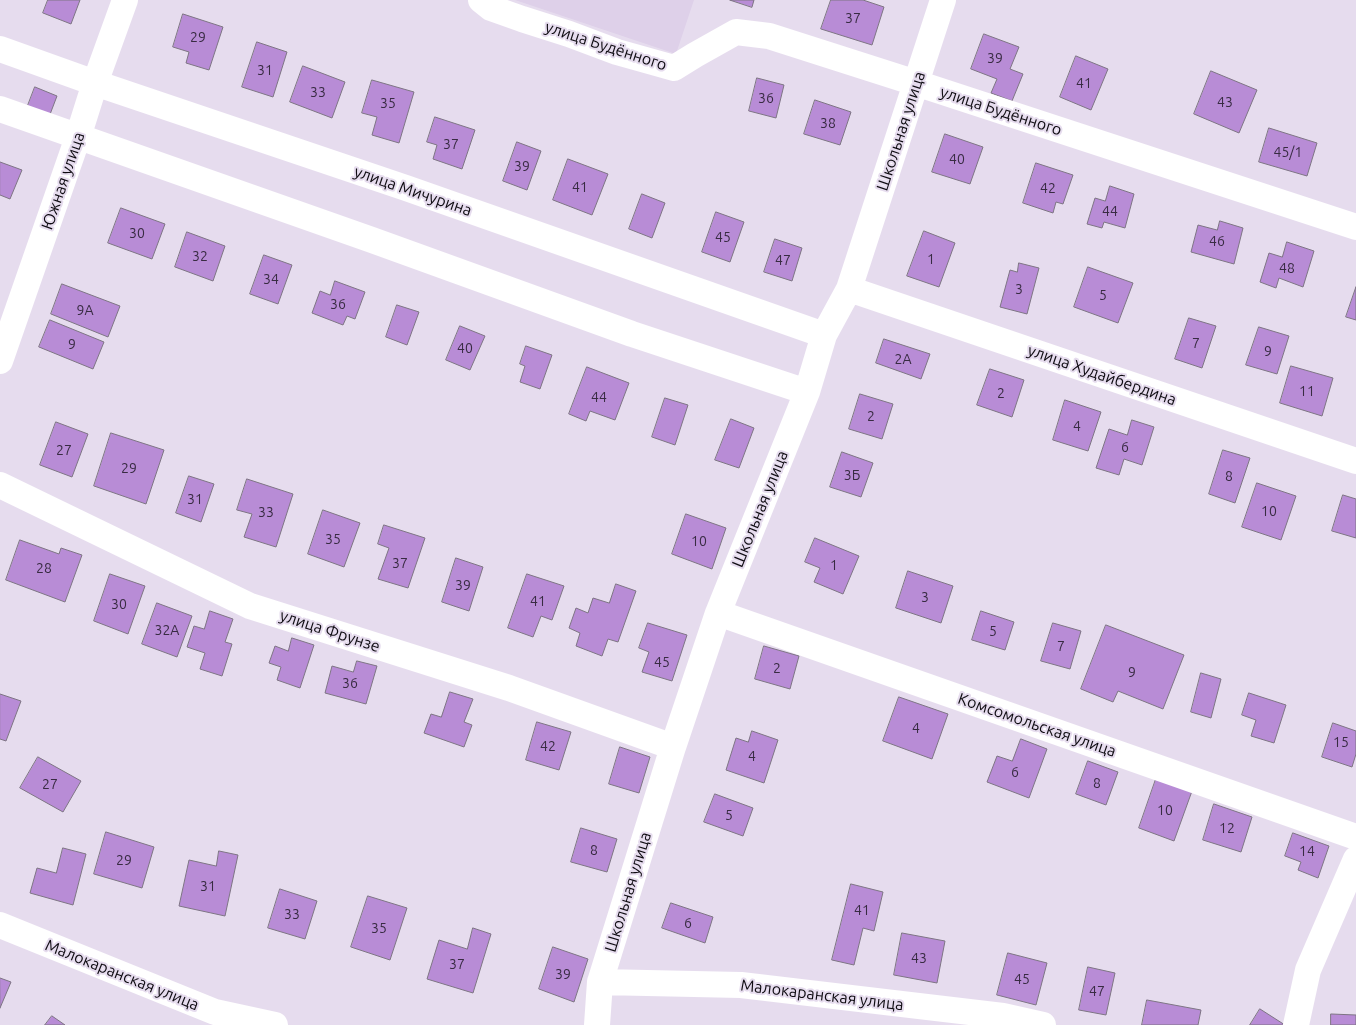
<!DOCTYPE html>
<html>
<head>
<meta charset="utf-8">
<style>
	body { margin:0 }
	canvas { display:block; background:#e6dcee }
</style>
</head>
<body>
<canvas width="1356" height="1025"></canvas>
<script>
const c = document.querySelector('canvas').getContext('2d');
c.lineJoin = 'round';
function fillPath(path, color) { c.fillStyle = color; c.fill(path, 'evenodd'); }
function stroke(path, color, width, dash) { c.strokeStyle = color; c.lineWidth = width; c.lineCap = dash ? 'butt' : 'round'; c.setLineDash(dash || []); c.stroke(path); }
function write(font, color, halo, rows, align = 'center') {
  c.font = font + ' Ubuntu,sans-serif'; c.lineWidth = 4; c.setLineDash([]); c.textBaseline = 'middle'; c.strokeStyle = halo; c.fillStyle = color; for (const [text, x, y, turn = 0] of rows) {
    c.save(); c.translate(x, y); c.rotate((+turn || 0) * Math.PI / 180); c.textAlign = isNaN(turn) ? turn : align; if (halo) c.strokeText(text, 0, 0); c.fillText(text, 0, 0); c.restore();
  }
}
fillPath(new Path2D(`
	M515,0h179l-18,54z`), '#ded0e9');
const building = new Path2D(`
	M48,0h32l-9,24 -28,-11z
	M730,0h24l-2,7z
	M831,0h32l21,7 -12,38 -51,-16z
	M183,14l40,13 -14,43 -23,-7 3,-11 -16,-5z
	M984,34l35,13 -9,22 13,5 -11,27 -21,-8 6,-14 -26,-10z
	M257,42l30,10 -14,45 -31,-10z
	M1076,56l32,13 -17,41 -31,-13z
	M303,66l42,16 -13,36 -42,-16z
	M1211,71l46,19 -18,43 -45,-19z
	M757,78l27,7 -8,33 -27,-7z
	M372,80l42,12 -15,51 -27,-8 5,-18 -15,-4z
	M35,87l22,9 -8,21 -22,-9z
	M815,100l36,12 -11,33 -36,-11z
	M435,117l40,13 -13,39 -29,-10 4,-14 -10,-3z
	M1269,128l48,15 -10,33 -48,-14z
	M945,134l38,13 -13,37 -38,-12z
	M517,142l24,9 -14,39 -24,-9z
	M568,159l40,15 -16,41 -39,-15z
	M0,162l22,8 -12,29 -10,-4z
	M1036,163l37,12 -10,29 -7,-2 -3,11 -30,-10z
	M1110,186l24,8 -9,34 -21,-6 -2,6 -15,-4 8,-26 10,3z
	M642,194l23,9 -13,35 -23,-9z
	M121,208l44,16 -13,35 -44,-16z
	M716,212l28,10 -14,40 -28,-10z
	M1220,221l23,7 -9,36 -43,-12 7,-27 19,5z
	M924,231l31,12 -16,44 -32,-11z
	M187,232l38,14 -12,35 -38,-14z
	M775,239l27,9 -10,33 -28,-9z
	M1287,242l27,9 -11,36 -24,-9 -3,10 -16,-6 9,-29 13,4z
	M264,255l28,10 -14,39 -28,-10z
	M1019,263l20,5 -12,46 -27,-7 10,-37 7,2z
	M1088,267l45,16 -15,40 -44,-16z
	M335,281l30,11 -10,27 -8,-3 -4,9 -31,-12 8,-22 10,4z
	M62,284l58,22 -12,31 -57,-23z
	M1356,287v33l-10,-3z
	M397,305l22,7 -12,33 -21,-8z
	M1189,318l27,8 -14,42 -27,-9z
	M50,320l54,22 -11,27 -54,-22z
	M460,326l25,10 -15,34 -24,-10z
	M1259,327l30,9 -12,38 -31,-9z
	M884,339l46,15 -9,25 -45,-16z
	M526,346l26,9 -12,34 -20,-7 5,-16 -5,-2z
	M1291,366l42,12 -11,38 -42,-13z
	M587,367l42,16 -14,37 -25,-9 -4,10 -17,-7z
	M990,369l34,11 -12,37 -35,-12z
	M860,394l33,10 -11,35 -33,-10z
	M665,398l23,7 -13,40 -23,-8z
	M1065,400l36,12 -13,39 -35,-11z
	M731,419l23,9 -15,40 -24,-8z
	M1132,420l22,7 -12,38 -18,-6 -5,16 -23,-7 13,-39 18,6z
	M56,422l32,12 -16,43 -32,-12z
	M111,433l53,17 -18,54 -52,-18z
	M1223,450l27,8 -15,45 -26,-9z
	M842,452l31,11 -12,34 -31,-10z
	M189,476l25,8 -13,38 -25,-9z
	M247,479l46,15 -17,53 -32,-10 8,-23 -15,-4z
	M1257,483l39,13 -15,44 -39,-13z
	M1343,495l13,4v39l-24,-7z
	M323,510l37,13 -16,44 -36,-13z
	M686,514l40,14 -14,41 -40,-15z
	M384,525l41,13 -17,50 -30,-9 11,-31 -11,-4z
	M815,538l44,18 -16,38 -29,-12 6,-14 -15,-6z
	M20,540l39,14 2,-6 21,7 -17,47 -59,-22z
	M456,558l27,9 -14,44 -27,-9z
	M908,571l45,15 -12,37 -45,-15z
	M110,574l35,12 -17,48 -34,-13z
	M527,574l37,12 -12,34 -11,-4 -8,21 -25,-9z
	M616,584l20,7 -18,51 -10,-3 -6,17 -26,-10 4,-13 -11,-5 7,-20 12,5 5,-15 16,5z
	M157,603l35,13 -15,41 -35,-13z
	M210,611l23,8 -8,23 7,2 -10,32 -22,-7 5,-16 -18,-6 7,-21 10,3z
	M981,611l33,11 -9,28 -33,-10z
	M648,623l39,12 -15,46 -30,-9 7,-20 -10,-4z
	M1053,623l28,8 -11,38 -29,-8z
	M1106,625l78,30 -21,54 -45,-18 -5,11 -32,-13z
	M292,638l22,7 -14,43 -23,-8 4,-13 -12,-4 6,-17 13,5z
	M764,646l35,10 -9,33 -35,-10z
	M357,661l20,5 -11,38 -41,-11 7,-27 21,6z
	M1201,673l20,6 -10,39 -20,-6z
	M450,692l23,7 -9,23 8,3 -8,22 -40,-14 7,-19 10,3z
	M1249,693l37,12 -12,38 -23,-7 5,-16 -14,-5z
	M0,694l21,7 -15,40 -6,-2z
	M899,697l49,17 -16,45 -49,-18z
	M537,722l34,10 -12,38 -33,-10z
	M1333,723l23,8v23l-4,13 -30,-10z
	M752,731l26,9 -14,43 -38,-13 10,-32 12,4z
	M1021,739l26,10 -18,49 -42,-16 10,-26 15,5z
	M620,747l30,10 -11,36 -30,-9z
	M38,757l43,24 -18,31 -43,-24z
	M1088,761l30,11 -12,33 -30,-11z
	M1156,779l36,12 -18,50 -35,-13z
	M715,794l38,14 -10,28 -39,-14z
	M1214,804l38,13 -11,35 -38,-12z
	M581,828l36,11 -10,33 -36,-10z
	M106,832l48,15 -12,41 -48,-14z
	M1293,833l36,13 -11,32 -20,-8 3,-8 -16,-6z
	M63,848l23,6 -13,51 -43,-12 7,-25 19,5z
	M219,851l19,4 -13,61 -46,-10 10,-46 27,6z
	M851,884l32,8 -9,39 -11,-3 -9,37 -22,-5z
	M280,889l37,12 -12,38 -37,-11z
	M368,896l39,12 -17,52 -39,-13z
	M671,903l42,14 -8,26 -43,-15z
	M473,928l18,6 -18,59 -46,-14 12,-39 28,9z
	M902,933l43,8 -8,42 -43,-8z
	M553,947l35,12 -14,43 -35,-13z
	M1008,953l39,10 -11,42 -39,-10z
	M1088,967l27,6 -9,42 -27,-5z
	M0,978l11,4 -11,26z
	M1147,1000l54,10 -3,15h-56z
	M1260,1009l25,16h-35z
	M1331,1014l25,1v10h-25z
	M52,1016l13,9h-20z`);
fillPath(building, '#b88cd6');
stroke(building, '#7e7584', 1);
stroke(new Path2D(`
	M481,0l10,8 31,11 47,15 48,18 57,16 21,-13 41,-23 33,4 147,47 440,144
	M0,49l95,34 311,105 418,147
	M0,109l372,131 260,94 175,58
	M849,289l507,172
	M0,361l78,-224 17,-54 30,-83
	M0,485l250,121 259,82 164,59
	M718,613l638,224
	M0,925l215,87 60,13
	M600,982l141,3 262,31 40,9
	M597,1025l3,-43 73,-235 45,-134 89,-221 17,-57 25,-46 94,-289
	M1296,1025l12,-55 48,-111`), '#fff', 26);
write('14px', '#382b42', null, [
	["37",853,18],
	["29",198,37],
	["39",995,58],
	["31",265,70],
	["41",1084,83],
	["33",318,92],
	["36",766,98],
	["43",1225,102],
	["35",388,103],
	["38",828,123],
	["37",451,144],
	["45/1",1288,152],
	["40",957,159],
	["39",522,166],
	["41",580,187],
	["42",1048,188],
	["44",1110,211],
	["30",137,233],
	["45",723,237],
	["46",1217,241],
	["32",200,256],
	["1",931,259],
	["47",783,260],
	["48",1287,268],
	["34",271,279],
	["3",1019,289],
	["5",1103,295],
	["36",338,304],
	["9А",85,310],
	["7",1196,343],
	["9",72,344],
	["40",465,348],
	["9",1268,351],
	["2А",903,359],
	["11",1307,391],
	["2",1001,393],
	["44",599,397],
	["2",871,416],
	["4",1077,426],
	["6",1125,447],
	["27",64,450],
	["29",129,468],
	["3Б",852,475],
	["8",1229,476],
	["31",195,499],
	["10",1269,511],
	["33",266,512],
	["35",333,539],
	["10",699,541],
	["37",400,563],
	["1",834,565],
	["28",44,568],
	["39",463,585],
	["3",925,597],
	["41",538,601],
	["30",119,604],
	["32А",167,630],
	["5",993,631],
	["7",1061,646],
	["45",662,662],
	["2",777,668],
	["9",1132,672],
	["36",350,683],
	["4",916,728],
	["15",1341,742],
	["42",548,746],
	["4",752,756],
	["6",1015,772],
	["8",1097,783],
	["27",50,784],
	["10",1165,810],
	["5",729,815],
	["12",1227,828],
	["8",594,850],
	["14",1307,851],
	["29",124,860],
	["31",208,886],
	["41",862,910],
	["33",292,914],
	["6",688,923],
	["35",379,928],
	["43",919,958],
	["37",457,964],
	["39",563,974],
	["45",1022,979],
	["47",1097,991]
]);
write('16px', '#0e0b11', '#e6dcee', [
	["улица Будённого",606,46,18],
	["улица Будённого",1001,111,18],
	["Школьная улица",901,131,-72],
	["Южная улица",63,181,-71],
	["улица Мичурина",413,191,19],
	["улица Худайбердина",1102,375,19],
	["Школьная улица",760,509,-68],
	["улица Фрунзе",330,631,18],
	["Комсомольская улица",1037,725,19],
	["Школьная улица",628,892,-73],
	["Малокаранская улица",122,975,22],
	["Малокаранская улица",822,995,7]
]);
</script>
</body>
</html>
